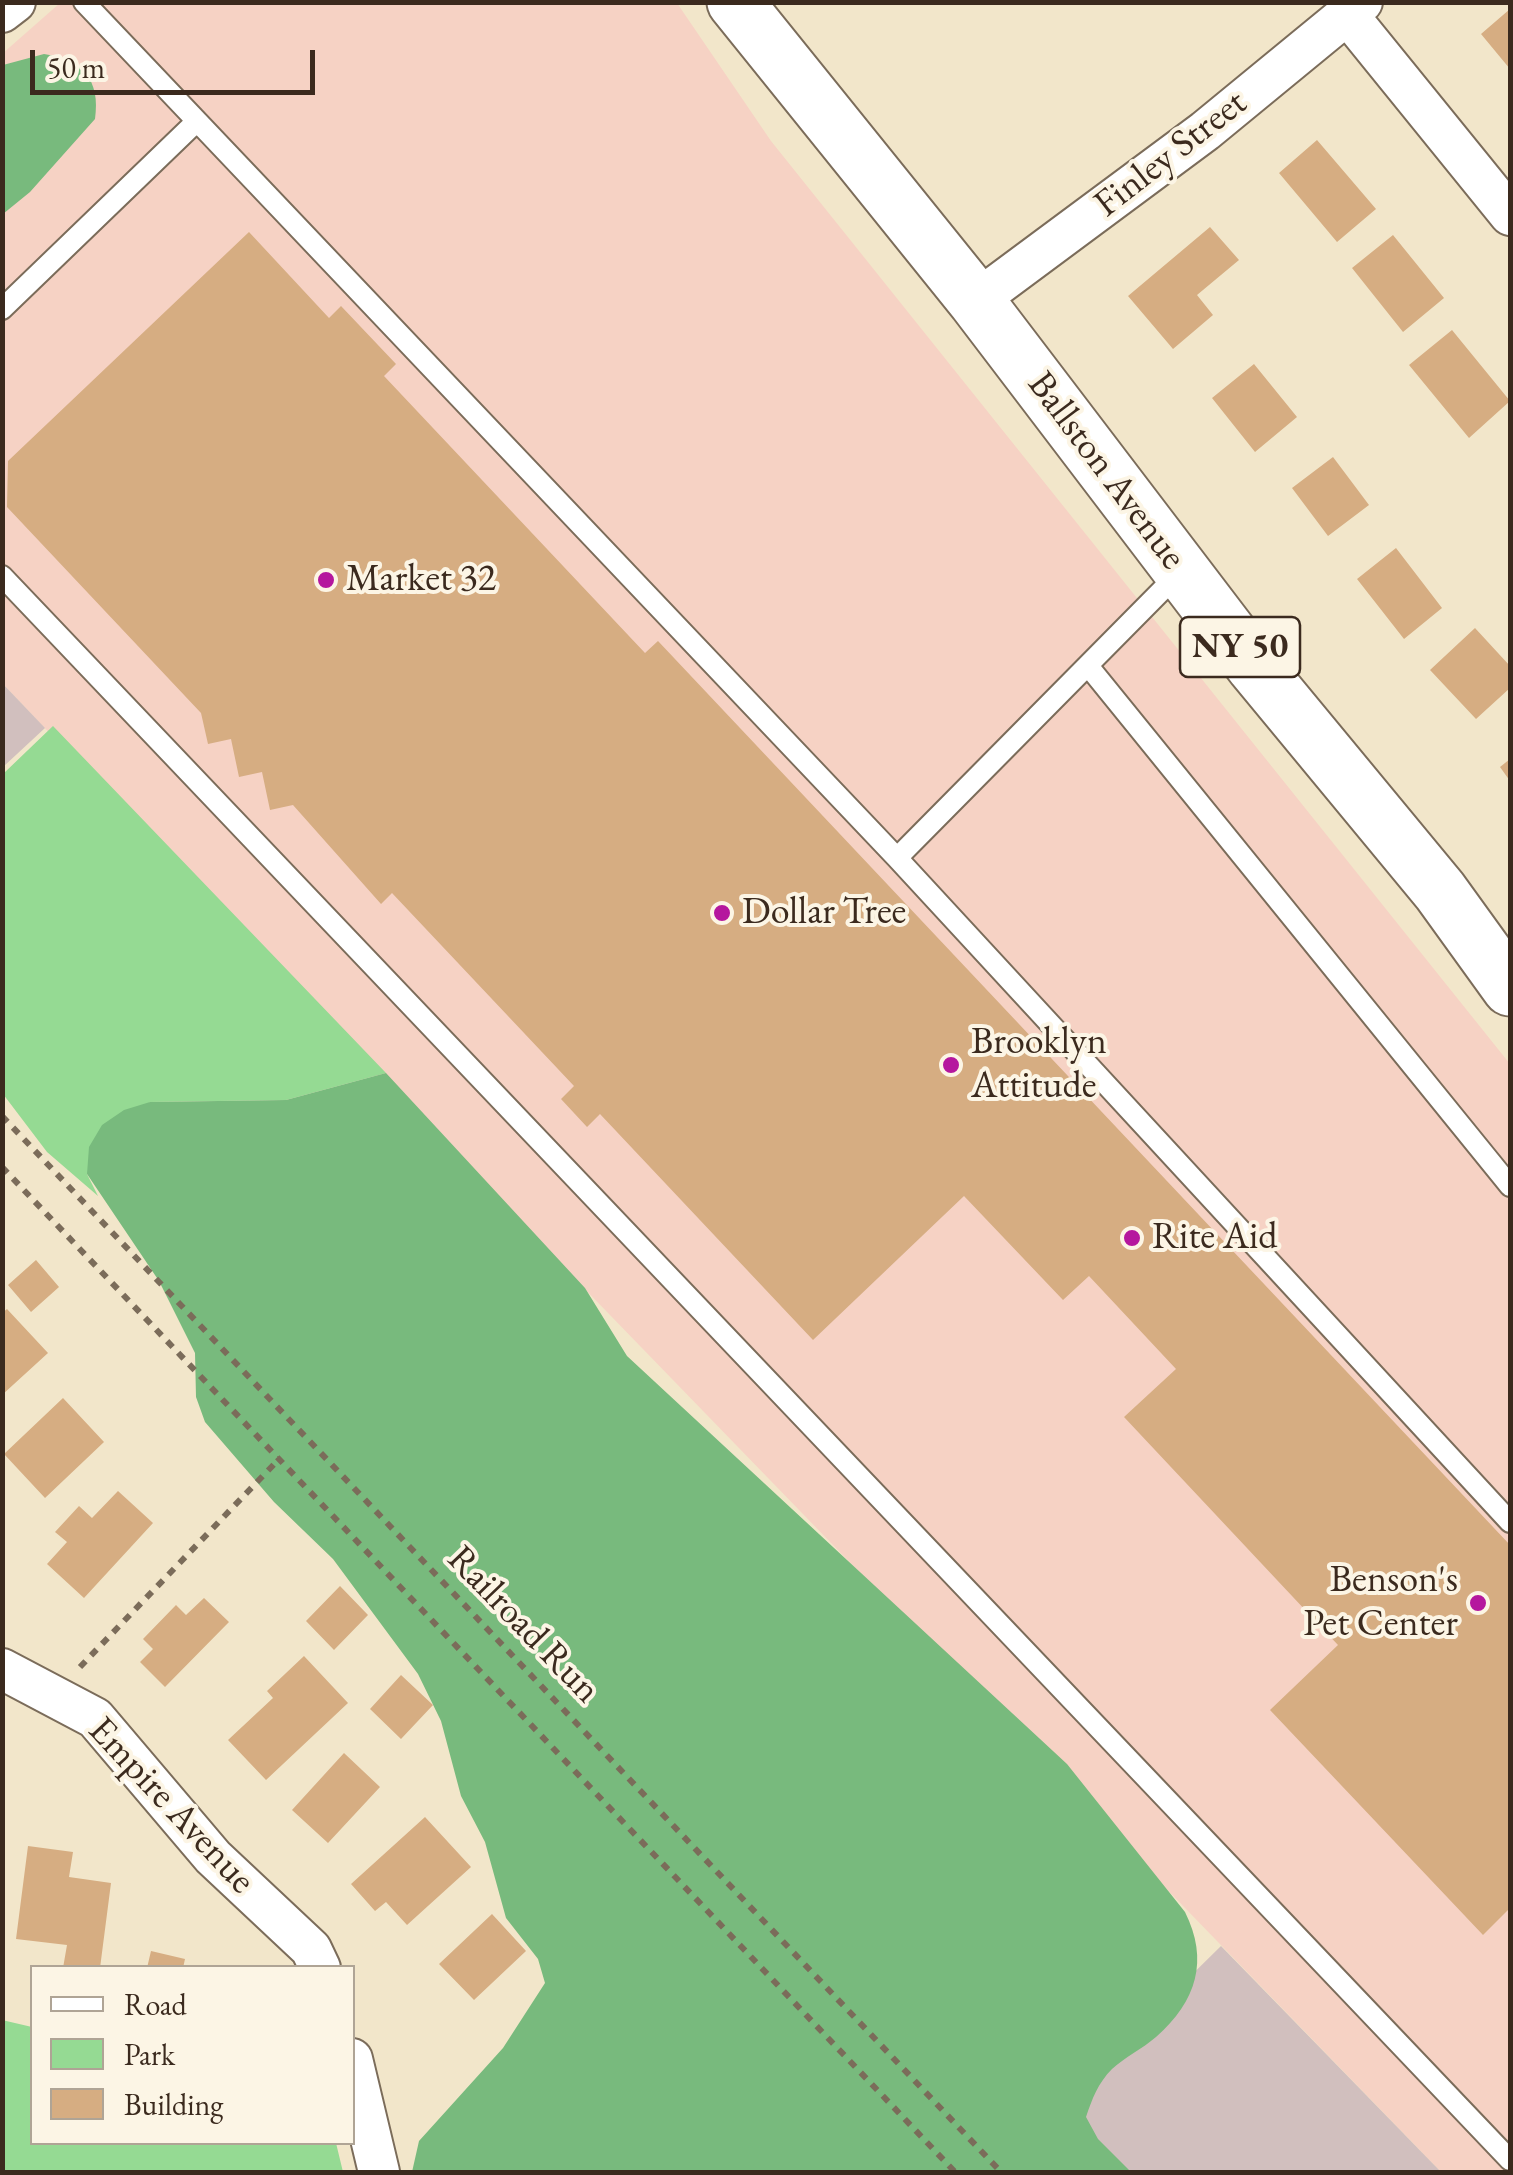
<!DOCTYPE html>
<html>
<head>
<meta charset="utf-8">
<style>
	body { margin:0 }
	#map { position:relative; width:1513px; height:2175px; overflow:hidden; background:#f2e6ca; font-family:"EB Garamond",serif }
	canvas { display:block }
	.frame { position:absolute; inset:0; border:5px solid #3b2a1e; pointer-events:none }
	.legend { position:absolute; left:30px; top:1965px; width:325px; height:180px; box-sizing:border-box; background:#fcf5e5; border:2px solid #afa495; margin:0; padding:12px 18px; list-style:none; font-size:30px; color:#3b2a1e }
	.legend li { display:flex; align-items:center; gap:20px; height:50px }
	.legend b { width:50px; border:2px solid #afa495 }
	.scale { position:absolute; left:30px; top:50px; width:285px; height:45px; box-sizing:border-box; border:5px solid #3b2a1e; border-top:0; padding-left:12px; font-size:30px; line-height:35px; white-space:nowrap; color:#3b2a1e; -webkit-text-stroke:8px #fcf5e5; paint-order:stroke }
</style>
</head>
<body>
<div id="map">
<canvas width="1513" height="2175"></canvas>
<div class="frame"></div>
<ul class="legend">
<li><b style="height:12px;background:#fff"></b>Road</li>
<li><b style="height:28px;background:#95da93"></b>Park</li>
<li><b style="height:28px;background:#d6ad82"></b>Building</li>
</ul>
<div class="scale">50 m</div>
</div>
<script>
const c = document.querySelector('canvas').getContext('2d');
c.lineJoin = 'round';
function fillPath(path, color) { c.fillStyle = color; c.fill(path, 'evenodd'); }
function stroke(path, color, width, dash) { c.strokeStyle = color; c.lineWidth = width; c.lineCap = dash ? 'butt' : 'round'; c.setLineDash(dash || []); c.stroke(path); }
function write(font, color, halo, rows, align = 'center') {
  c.font = font + ' "EB Garamond",serif'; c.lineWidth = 8; c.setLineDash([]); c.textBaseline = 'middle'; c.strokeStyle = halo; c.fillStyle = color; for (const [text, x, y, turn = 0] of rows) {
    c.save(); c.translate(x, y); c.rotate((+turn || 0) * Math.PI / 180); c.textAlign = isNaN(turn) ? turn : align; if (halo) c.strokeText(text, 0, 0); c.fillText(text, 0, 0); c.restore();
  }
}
fillPath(new Path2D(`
	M60,3h617l94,138 739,923v1108h-69l-864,-891 -90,-86 -484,-511 -1,-630z`), '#f6d2c4');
fillPath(new Path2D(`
	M3,684l42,44 -42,39z
	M1221,1946l220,226h-384l-32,-33z`), '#d1bfbe');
fillPath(new Path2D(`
	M53,726l333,347 -100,27 -136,2 -63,72 11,22 -51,-44 -44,-58v-320z
	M2,2020l30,7v115l304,1 7,29h-340z`), '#95da93');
fillPath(new Path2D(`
	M44,54c38,5 57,26 51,65l-65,73 -27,22v-149z
	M386,1073l199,215 42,68 440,408 118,148c24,48 12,89 -29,125 -14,12 -31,20 -44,32 -14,14 -20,30 -26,48l12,22 33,33h-719l7,-31 84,-93 42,-65 -7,-24 -32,-41 -21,-76 -24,-46 -20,-75 -23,-47 -85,-115 -59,-57 -69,-80 -9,-25 -1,-44 -36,-72 -72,-107 2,-27 13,-22 22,-15 26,-8 136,-2z`), '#78ba7d');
fillPath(new Path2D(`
	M1510,9v60l-29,-35z
	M1317,140l59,69 -39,33 -58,-69z
	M1210,227l29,33 -42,35 16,20 -40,34 -45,-53z
	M249,232l80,86 12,-12 55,58 -12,12 261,277 13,-12 852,904v363l-27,27 -213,-225 68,-65 -214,-228 52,-48 -87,-93 -26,24 -99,-104 -151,144 -213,-226 -13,13 -26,-28 13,-13 -182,-193 -11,11 -88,-99 -23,5 -8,-38 -23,5 -8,-38 -23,5 -7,-31 -194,-206 1,-46z
	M1393,235l51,63 -41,34 -51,-64z
	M1452,330l58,71 -41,37 -60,-73z
	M1254,364l43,53 -42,35 -43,-54z
	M1333,457l36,48 -41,31 -36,-48z
	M1396,548l46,60 -38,31 -47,-60z
	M1475,628l35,38v22l-34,31 -46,-49z
	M1510,759v22l-10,-14z
	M36,1260l23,27 -28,25 -23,-27z
	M7,1309l41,44 -46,42v-82z
	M63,1398l41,44 -59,56 -41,-44z
	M118,1491l35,32 -69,75 -37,-34 20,-22 -12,-10 24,-26 13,12z
	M340,1586l28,29 -34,35 -28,-29z
	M204,1598l25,24 -64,65 -25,-25 13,-13 -10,-10 33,-34 10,10z
	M304,1656l44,47 -82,77 -38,-40 45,-42 -6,-7z
	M401,1675l32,30 -32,34 -31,-30z
	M344,1753l36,34 -52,56 -36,-33z
	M425,1817l46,50 -64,58 -21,-23 -11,9 -24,-27z
	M28,1846l45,6 -4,25 42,6 -11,85h-37l4,-23 -51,-6z
	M492,1914l34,37 -52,49 -35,-36z
	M151,1951l34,8 -2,9h-36z`), '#d6ad82');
const lane = new Path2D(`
	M84,2l813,856 613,664
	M2,309l195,-188
	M2,576l1508,1584
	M1089,667l421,519
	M897,858l283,-286`);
const street = new Path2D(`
	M2,12l13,-10
	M1347,14l163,201
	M976,301l229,-170 157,-129
	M2,1669l93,49 118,139 98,92 9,19
	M352,2059l27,113`);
const highway = new Path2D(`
	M735,2l241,299 278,365 186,225 70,97`);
stroke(lane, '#7b6c5a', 24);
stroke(street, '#7b6c5a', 44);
stroke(highway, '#7b6c5a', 59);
stroke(new Path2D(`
	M2,1116l999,1056
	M2,1167l953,1005
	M80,1667l200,-209`), '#7b6c5a', 6, [8, 8]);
stroke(lane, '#fff', 20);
stroke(street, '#fff', 40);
stroke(highway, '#fff', 55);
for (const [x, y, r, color] of [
	[326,580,10,"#b5179e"],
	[722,913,10,"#b5179e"],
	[951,1065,10,"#b5179e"],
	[1132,1238,10,"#b5179e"],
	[1478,1603,10,"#b5179e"]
]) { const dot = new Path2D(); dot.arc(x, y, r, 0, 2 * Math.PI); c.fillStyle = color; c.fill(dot); stroke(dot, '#fcf5e5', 4); }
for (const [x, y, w] of [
	[1240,647,120]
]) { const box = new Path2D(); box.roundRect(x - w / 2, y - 30, w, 60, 8); c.fillStyle = '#fcf5e5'; c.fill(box); stroke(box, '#3b2a1e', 2.5); }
write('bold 35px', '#3b2a1e', null, [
	["NY 50",1240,647]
]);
write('38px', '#3b2a1e', '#fcf5e5', [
	["Finley Street",1171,154,-38],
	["Ballston Avenue",1106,471,53],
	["Railroad Run",523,1625,46],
	["Empire Avenue",171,1806,47]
]);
write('38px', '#3b2a1e', '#fcf5e5', [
	["Market 32",346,580],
	["Dollar Tree",742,913],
	["Brooklyn",971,1043],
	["Attitude",971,1087],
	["Rite Aid",1152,1238],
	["Benson's",1458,1581,"right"],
	["Pet Center",1458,1625,"right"]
], 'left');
</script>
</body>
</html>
